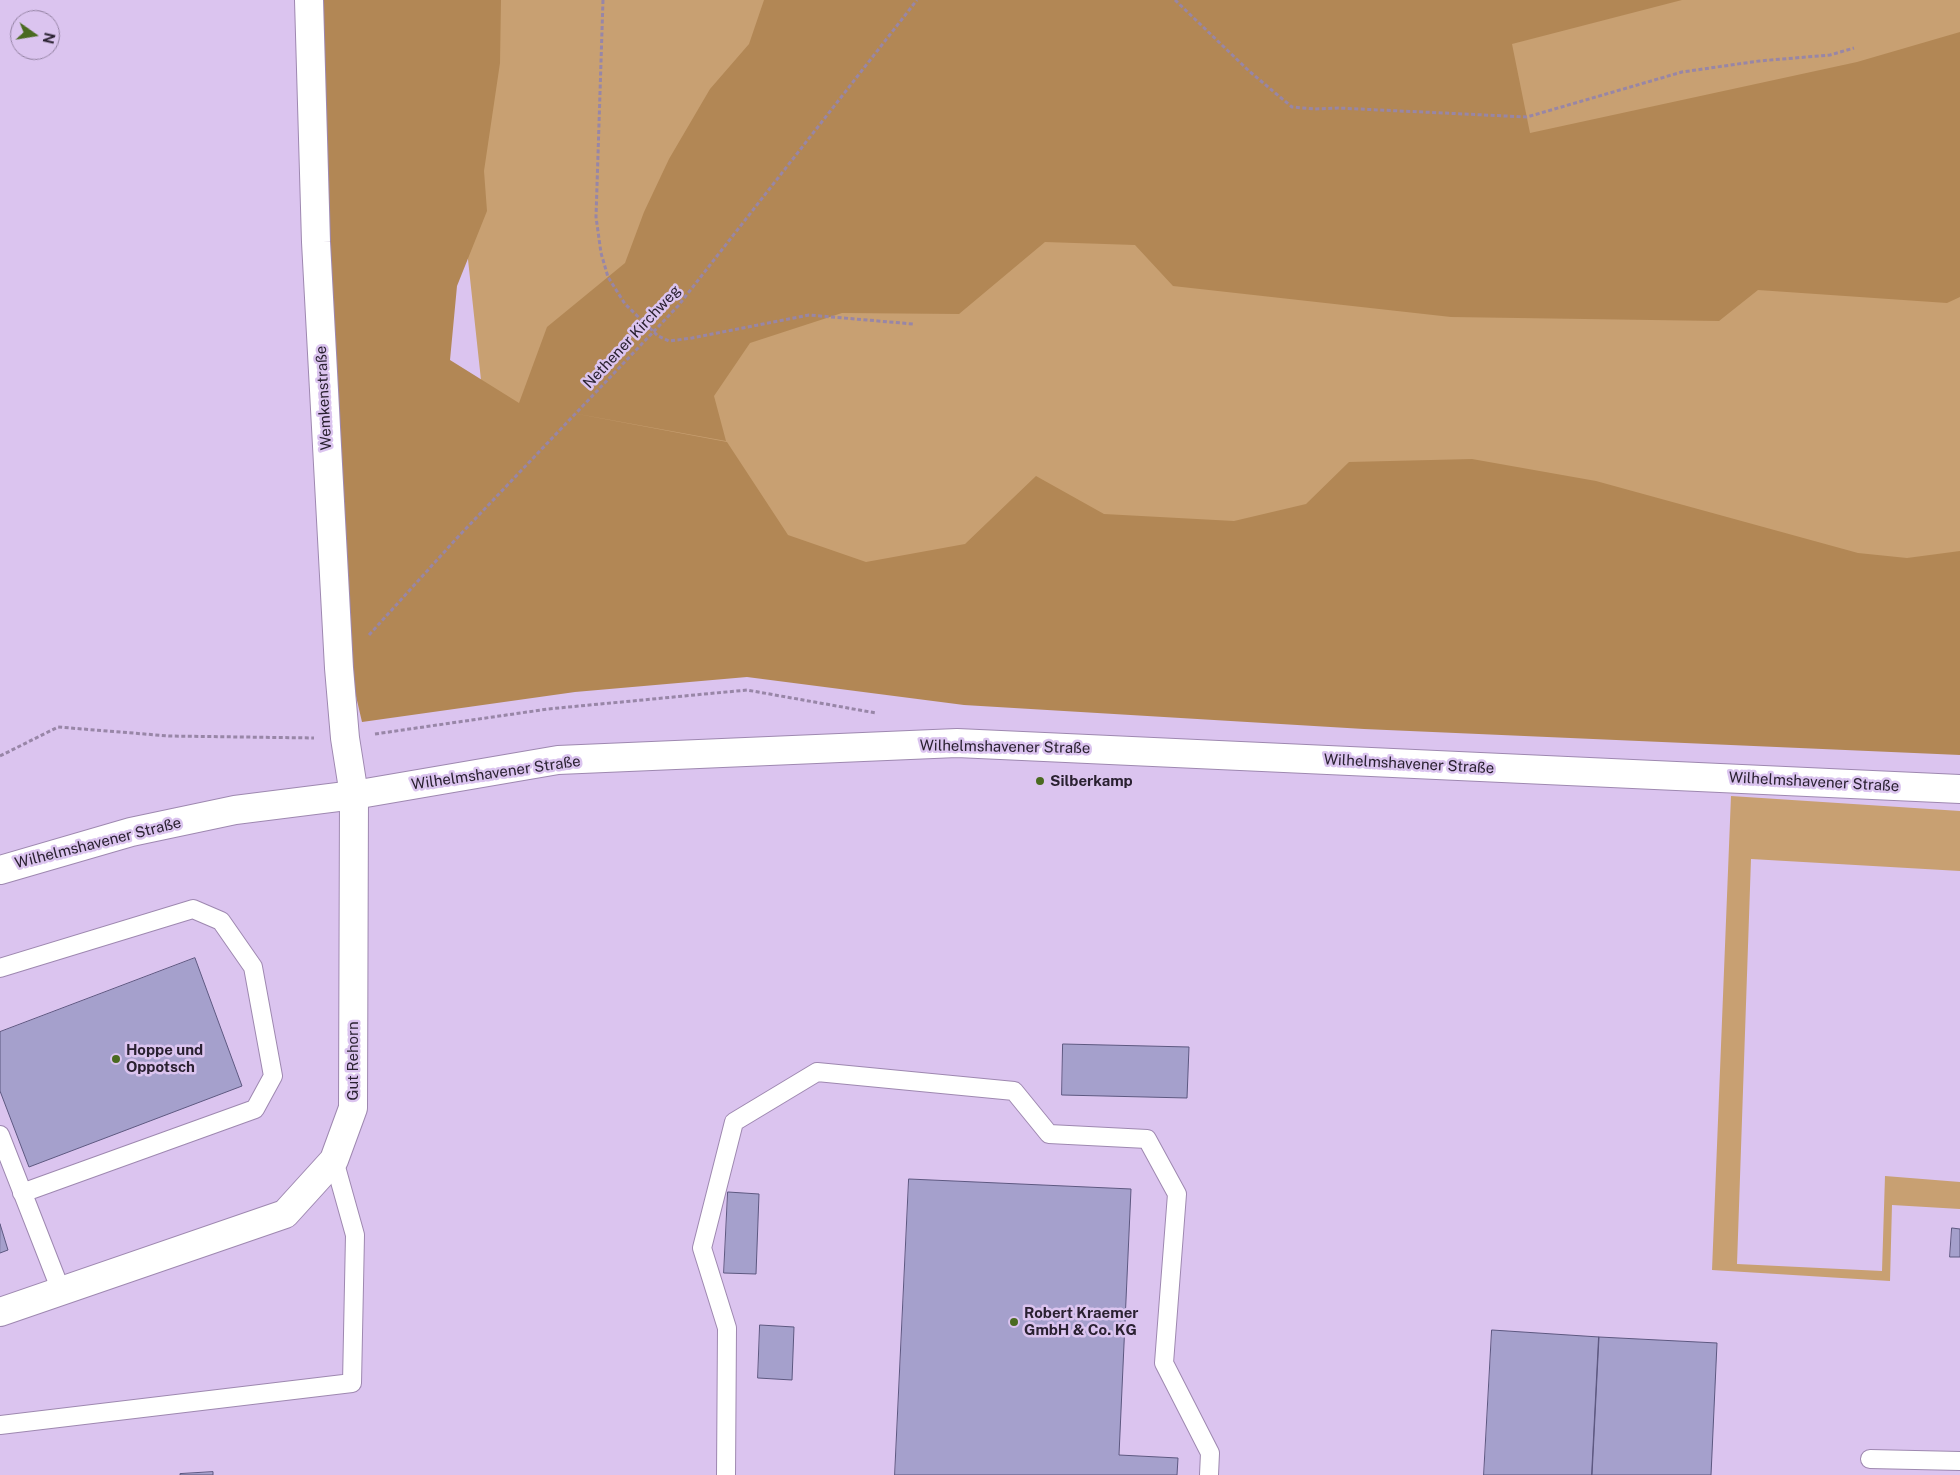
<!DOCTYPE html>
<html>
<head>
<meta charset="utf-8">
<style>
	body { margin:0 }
	#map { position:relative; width:1960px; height:1475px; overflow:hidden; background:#dbc4ef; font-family:"Public Sans",sans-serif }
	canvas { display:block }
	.north { position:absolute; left:10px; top:10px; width:50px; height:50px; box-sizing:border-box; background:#dbc4ef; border:1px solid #9483a3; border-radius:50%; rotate:103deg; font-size:14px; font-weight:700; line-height:20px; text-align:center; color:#2a2131 }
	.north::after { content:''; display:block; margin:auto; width:18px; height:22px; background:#4a6a20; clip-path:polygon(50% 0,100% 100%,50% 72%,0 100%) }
</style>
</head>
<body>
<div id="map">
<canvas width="1960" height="1475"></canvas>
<div class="north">N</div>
</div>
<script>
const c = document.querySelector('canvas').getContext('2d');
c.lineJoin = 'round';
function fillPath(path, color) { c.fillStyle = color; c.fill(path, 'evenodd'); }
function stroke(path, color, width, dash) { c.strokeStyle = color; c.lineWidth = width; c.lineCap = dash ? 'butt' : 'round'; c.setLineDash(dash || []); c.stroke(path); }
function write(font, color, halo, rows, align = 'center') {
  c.font = font + ' "Public Sans",sans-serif'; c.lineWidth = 5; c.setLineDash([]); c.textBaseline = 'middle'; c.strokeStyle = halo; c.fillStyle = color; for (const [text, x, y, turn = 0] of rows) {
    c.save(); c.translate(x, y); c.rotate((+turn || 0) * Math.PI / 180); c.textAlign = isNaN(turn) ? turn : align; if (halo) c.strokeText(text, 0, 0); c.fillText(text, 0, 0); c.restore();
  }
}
fillPath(new Path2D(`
	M440,0h1520v638l-1453,-17z
	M1731,796l229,15v60l-209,-12 -14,405 145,7 3,-95 75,6v27l-68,-4 -2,76 -178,-11z`), '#c8a072');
fillPath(new Path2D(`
	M318,0h183l-1,63 -16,108 3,40 -30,75 -7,74 69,43 28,-76 78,-64 19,-51 25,-53 41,-70 39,-45 15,-44h918l-170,44 18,89 327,-71 103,-30v265l-13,6 -189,-13 -39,31 -268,-4 -278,-31 -38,-41 -90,-3 -86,72 -117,-1 -92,30 -36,53 12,45 -159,-29 160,30 61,93 78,27 99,-18 71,-68 68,38 130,7 72,-17 43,-42 123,-3 124,22 262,72 49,5 53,-7v204l-596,-26 -400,-24 -217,-28 -172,15 -213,30 -13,-56z`), '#b28755');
const building = new Path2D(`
	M195,958l47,128 -213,81 -29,-76v-59z
	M1063,1044l126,3 -2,51 -125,-3z
	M909,1179l222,10 -12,266 59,3 -1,17h-282z
	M728,1192l31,2 -3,80 -32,-1z
	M0,1224l8,26 -8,3z
	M1952,1228l8,1v28h-10z
	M760,1325l34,2 -2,53 -34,-2z
	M1492,1330l107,7 -7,138h-108z
	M1599,1337l118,6 -6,132h-119z
	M213,1472v3h-33v-1z`);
fillPath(building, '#a5a0cc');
stroke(building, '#5d5880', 1);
const service = new Path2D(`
	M0,968l193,-59 28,12 32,46 20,109 -18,33 -233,84
	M0,1135l61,156
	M0,1425l352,-42 3,-148 -21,-75
	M1870,1459l90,2
	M726,1475l1,-147 -25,-80 32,-126 83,-50 197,19 35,43 98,5 30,55 -13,169 46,90 -1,22`);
const minor = new Path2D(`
	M0,1312l285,-98 49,-54 19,-52 1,-313 -9,-57 -6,-70 -23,-426 -7,-242`);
const tertiary = new Path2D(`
	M0,870l131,-38 104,-22 119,-15 204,-35 399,-17 1003,46`);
stroke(service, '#9e88b0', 20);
stroke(minor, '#9e88b0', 30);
stroke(tertiary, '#9e88b0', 30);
stroke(new Path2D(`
	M603,0l-7,217 5,36 7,24 17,27 33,32 11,5 23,-3 117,-23 104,9
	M1175,0l74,71 43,36 23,2 23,-1 189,9 155,-45 77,-11 71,-6 24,-7
	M369,635l87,-96 222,-233 239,-306
	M375,734l173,-25 199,-19 129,23
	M0,756l58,-29 111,9 145,2`), '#9886a7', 3, [4, 2.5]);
stroke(service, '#fff', 18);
stroke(minor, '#fff', 28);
stroke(tertiary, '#fff', 28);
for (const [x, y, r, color] of [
	[1040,781,5,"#4a6a20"],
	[116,1059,5,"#4a6a20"],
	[1014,1322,5,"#4a6a20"]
]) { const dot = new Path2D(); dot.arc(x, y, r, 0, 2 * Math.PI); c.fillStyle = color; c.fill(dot); stroke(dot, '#dbc4ef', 2); }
write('15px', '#2a2131', '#dbc4ef', [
	["Nethener Kirchweg",632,337,-47],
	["Wemkenstraße",324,398,-93],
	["Wilhelmshavener Straße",1005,747,1],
	["Wilhelmshavener Straße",1409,764,3],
	["Wilhelmshavener Straße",496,773,-8],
	["Wilhelmshavener Straße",1814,782,3],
	["Wilhelmshavener Straße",98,843,-14],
	["Gut Rehorn",353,1061,-90]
]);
write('bold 15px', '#2a2131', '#dbc4ef', [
	["Silberkamp",1050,781],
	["Hoppe und",126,1050],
	["Oppotsch",126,1067],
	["Robert Kraemer",1024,1313],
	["GmbH & Co. KG",1024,1330]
], 'left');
</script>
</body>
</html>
